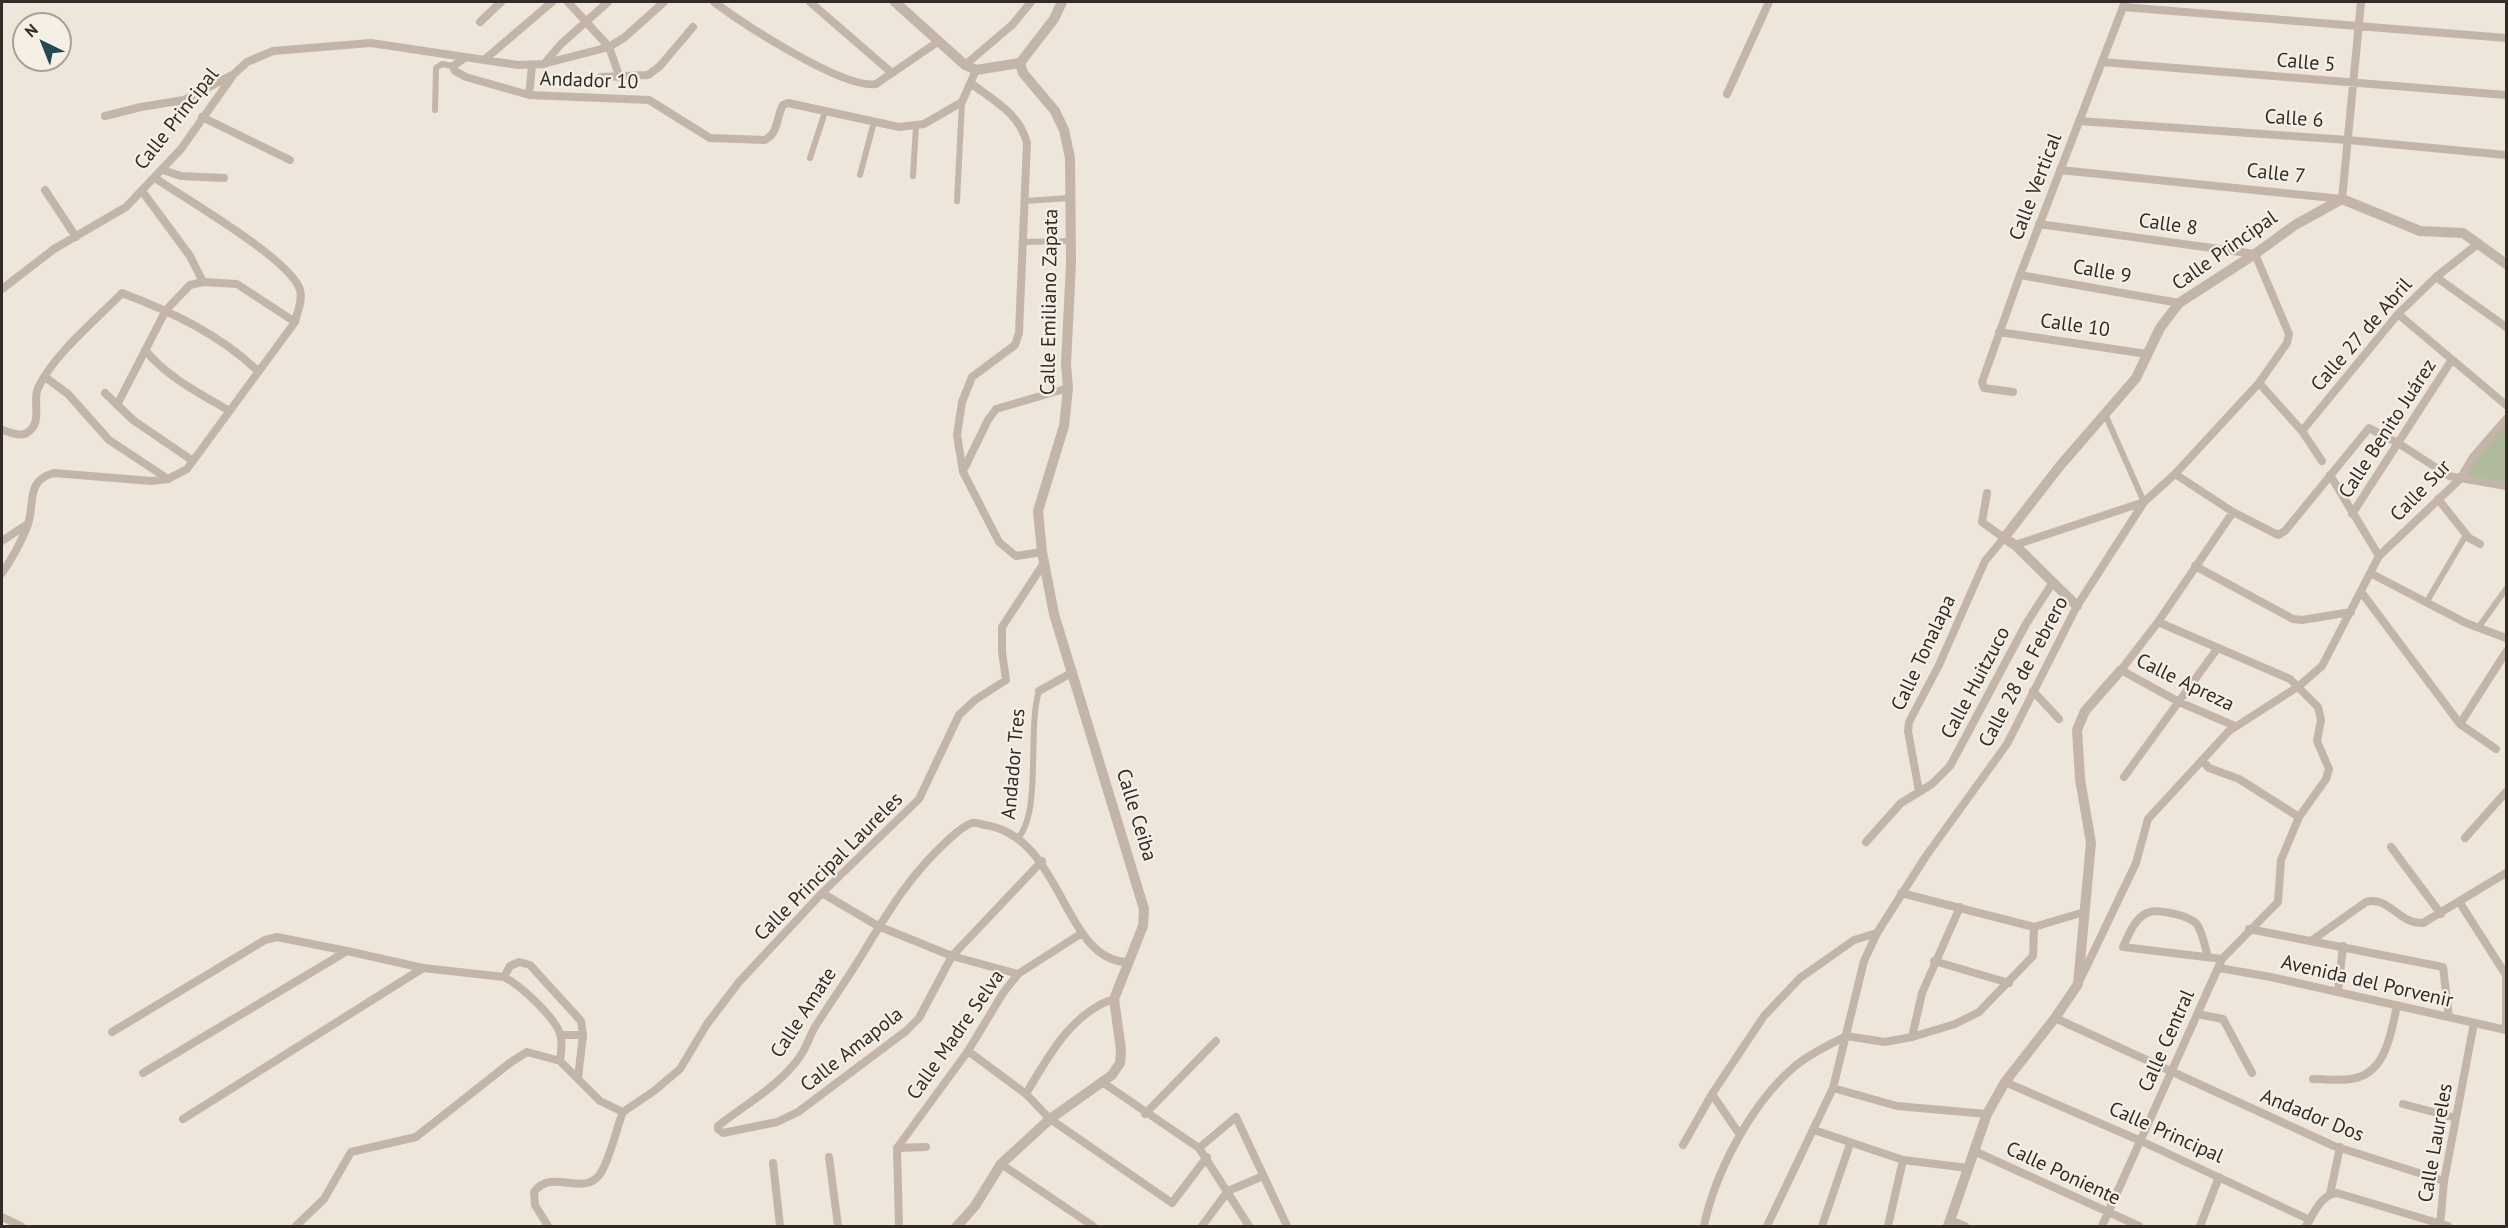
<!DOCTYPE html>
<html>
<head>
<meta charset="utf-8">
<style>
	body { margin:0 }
	#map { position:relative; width:2508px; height:1228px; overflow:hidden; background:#eee5db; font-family:"PT Sans",sans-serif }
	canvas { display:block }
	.frame { position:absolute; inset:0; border:3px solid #322b27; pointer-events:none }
	.north { position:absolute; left:12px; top:12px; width:60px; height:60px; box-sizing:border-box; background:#f6efe6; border:2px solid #a8a19a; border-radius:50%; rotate:317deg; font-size:16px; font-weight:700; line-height:24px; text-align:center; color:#322b27 }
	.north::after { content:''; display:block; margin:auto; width:21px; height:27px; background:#234a4e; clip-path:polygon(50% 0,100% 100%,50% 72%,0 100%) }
</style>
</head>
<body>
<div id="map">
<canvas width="2508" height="1228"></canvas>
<div class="frame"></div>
<div class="north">N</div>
</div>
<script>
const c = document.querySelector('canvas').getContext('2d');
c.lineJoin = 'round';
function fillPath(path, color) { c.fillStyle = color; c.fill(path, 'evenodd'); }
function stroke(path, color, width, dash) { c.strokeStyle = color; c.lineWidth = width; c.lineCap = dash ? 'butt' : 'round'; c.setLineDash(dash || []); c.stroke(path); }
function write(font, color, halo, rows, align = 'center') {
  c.font = font + ' "PT Sans",sans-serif'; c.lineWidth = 4.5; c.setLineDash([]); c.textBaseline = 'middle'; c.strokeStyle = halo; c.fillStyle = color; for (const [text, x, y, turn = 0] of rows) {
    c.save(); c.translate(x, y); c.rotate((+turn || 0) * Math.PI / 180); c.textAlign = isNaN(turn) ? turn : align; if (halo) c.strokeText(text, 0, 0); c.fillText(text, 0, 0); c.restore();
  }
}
fillPath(new Path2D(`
	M2506,423v60l-41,-6 13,-22z`), '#b0ba9d');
stroke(new Path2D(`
	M435,110l1,-42 6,-4 11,2
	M810,158l15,-46
	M860,175l14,-53
	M913,176l3,-49
	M957,201l5,-99
	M1025,201l45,-3
	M1023,242l48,-1
	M2105,414l39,88
	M2426,603l40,-68
	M2478,628l28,-39
	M1018,838c24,-27 9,-109 21,-147`), '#c4b5a9', 6);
stroke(new Path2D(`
	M568,2l41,45 11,31
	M714,2c28,21 130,88 162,82l63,-43
	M810,2l82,71
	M2123,7l383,31
	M480,22l21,-20
	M465,58l-12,8 2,5 11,6 63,18 120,5 61,38 55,2c14,-7 11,-23 18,-35l5,-2 111,24 25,-3 38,-22 14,-32
	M484,60l68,-58
	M2102,62l404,33
	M544,64l17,-20 47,-42
	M965,65l47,-40 19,-23
	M601,77l47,-2 12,-9 33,-39
	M972,84c22,17 48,30 55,59l-8,190 -4,12 -43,32 -10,25 -5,33 6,37 36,70 17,14 26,-4
	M1727,94l42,-92
	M529,95l3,-29
	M105,116l36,-9 43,-7 50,-26
	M202,117l88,43
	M2079,121l269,19 158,15
	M163,170l18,6 43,2
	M2060,170l282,29 19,-197
	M45,190l31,47
	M142,191l48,65 13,26
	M2020,275l159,28
	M2436,277l70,50
	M2,289l52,-40 72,-42 55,-58 53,-75 13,-12 26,-11 98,-8 147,22 25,-1 66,-17 16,-10 39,-35
	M2398,314l108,91
	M1999,332l148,22
	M145,350c22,27 54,43 83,60
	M45,377l23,17 41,46 59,39
	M2259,383l43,48 20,30
	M2013,392l-29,-4 -2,-6 38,-107 105,-273
	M105,393l28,27 60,41
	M117,405l49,-95 24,-25 13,-3 34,2 58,38
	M2,430c8,2 19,8 26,2 15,-10 4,-30 10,-44 16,-34 58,-68 84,-95 50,19 97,41 136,78
	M2302,431l96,-117 38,-37 43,-34
	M963,471l25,-51 8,-11 72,-21
	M2175,474l58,38 45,23 7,-4 84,-103 29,15 51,33 57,10
	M2330,475l49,81
	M2438,499l31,39 11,6
	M2233,512l-75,110 -37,48 58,32 56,24
	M2352,514l99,-153
	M2,541l24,-16
	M2015,545l129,-43
	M2195,566l98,53 9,1 49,-8
	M2,573c10,-14 18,-29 25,-46 9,-22 -3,-46 27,-54l97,8 17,-2 19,-10 108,-147c2,-10 8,-21 5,-32 -8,-30 -116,-92 -145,-112
	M2372,574l94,49 40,15
	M2362,593l98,131 36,25
	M1039,691l34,-19
	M2033,691l26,28
	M2460,724l46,-72
	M2202,760l7,8 30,11 60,38
	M2124,777l93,-128
	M1919,791l-11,-60 1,-9 30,-57 46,-104 19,-23 -22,-16 5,-29
	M2465,838l41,-46
	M1866,842l35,-39 31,-19 18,-18 76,-142 27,-42
	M2391,847l50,67
	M1042,861l-90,95 -33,62 -13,13 -108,81 -21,10 -54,11 -5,-4v-3c29,-23 62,-40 83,-71 6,-9 9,-20 14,-28 15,-24 31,-46 45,-69 27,-44 48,-81 86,-116 8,-7 16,-16 26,-19 4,-1 9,1 13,2 79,12 77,136 143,137
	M822,893l56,33 74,30 66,18
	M1901,893l133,34 50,-15
	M2249,929l194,38 6,50
	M2311,941l55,-39c22,-7 34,23 57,21l83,-50
	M2208,957c-3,-10 -5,-22 -10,-31 -5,-10 -41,-18 -51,-13 -12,5 -19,23 -24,34l99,12
	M1934,961l75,22
	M2219,968l52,9 235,53v-55l-46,-72
	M504,977l6,-11 9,-4 11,3 51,56 2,14 -5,43
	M2081,978l55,-115 12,-44 81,-88 70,-45 23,-20 57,-110 81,-77 13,-22 33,-38
	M2338,992l5,-46
	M2197,1014l26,5 29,54
	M2055,1018l279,128 110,35
	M112,1032l153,-92 12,-3 70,14
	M561,1035h22
	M1846,1036l39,6 27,-5 43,-13 24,-12 54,-56 1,-29
	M1912,1037l10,-44 38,-86
	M968,1051l58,43 24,25 122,84 35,-46
	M143,1073l204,-122 76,17 81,9c16,8 55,43 57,61 1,7 0,16 -1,23
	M2313,1079c12,0 26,2 38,0 35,-5 40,-45 46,-74
	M1102,1082l97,66 50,78
	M2005,1082l136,59 169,79
	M1833,1088l64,18 90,8
	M1026,1094c21,-36 46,-82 88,-95
	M1712,1094l28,41
	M2403,1104l53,14
	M623,1112l31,-21 26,-22 27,-45 32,-42 83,-89 97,-94 40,-84 16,-15 31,-20 -4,-28v-25l42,-64
	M1145,1114l71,-73
	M183,1119l240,-151
	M1814,1130l89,30 65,8
	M1683,1145l29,-51 52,-78 36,-38 54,-38 23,-7
	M897,1148l71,-97 35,-58 15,-19 64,-41
	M897,1148l2,78
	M897,1148l29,-1
	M1199,1148l37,-31 51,109
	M1974,1151l165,75
	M829,1157l9,69
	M773,1163l7,63
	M1001,1164l92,62
	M2330,1194l10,-47
	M2,1217l19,9
	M1950,1220l15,6
	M296,1226l28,-27 27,-47 65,-15 95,-75 16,-10 33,9 40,40 23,11
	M548,1226l-13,-21 -1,-13c18,-25 49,6 66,-18 10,-14 16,-45 23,-62
	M1202,1226l26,-35 35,-15
	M1704,1226c11,-54 48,-123 90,-159 15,-13 35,-22 52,-31
	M1767,1226l66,-138 31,-127 13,-28 49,-77 81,-112 70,-138 67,-104 31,-28 84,-91 28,-40 2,-9 -34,-80 -216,-30
	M1822,1226l28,-82
	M1888,1226l15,-66
	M2102,1226l120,-267 56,-57 3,-42 18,-43 27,-38 3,-10 -12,-28 4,-21 -3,-13 -28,-28 -132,-57
	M2200,1226l19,-49
	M2306,1226c7,-11 15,-32 31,-33l111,33
	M2440,1226l4,-45 30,-158`), '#c4b5a9', 8);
stroke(new Path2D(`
	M895,2l70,63 11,5 44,-7
	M1020,63l34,-44 8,-17
	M2077,606l-62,-61 -11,-7 55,-71 77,-89 24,-50 19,-25 76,-49 40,-29 47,-26 78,32 43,2 43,31
	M957,1226l18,-20 26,-42 49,-45 62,-44 8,-12 1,-13 -7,-51 29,-73 1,-17 -90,-295 -12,-62 -4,-41 26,-85 4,-38 -2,-24 5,-101 -1,-105 -6,-28 -9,-19 -32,-38 -3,-10
	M1948,1226l39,-112 18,-32 50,-64 23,-34 13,-141 -11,-64 -3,-49 8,-19 36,-41`), '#c4b5a9', 10);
write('20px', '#322b27', '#f6efe6', [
	["Calle 5",2306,63,5],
	["Andador 10",589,81,2],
	["Calle Principal",177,119,-52],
	["Calle 6",2294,119,4],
	["Calle 7",2276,174,6],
	["Calle Vertical",2036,187,-69],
	["Calle 8",2168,225,8],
	["Calle Principal",2225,251,-35],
	["Calle 9",2102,272,10],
	["Calle Emiliano Zapata",1050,302,-89],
	["Calle 10",2075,326,8],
	["Calle 27 de Abril",2362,335,-49],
	["Calle Benito Juárez",2388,429,-57],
	["Calle Sur",2421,491,-46],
	["Calle Tonalapa",1924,653,-65],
	["Calle 28 de Febrero",2024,672,-62],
	["Calle Huitzuco",1976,683,-62],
	["Calle Apreza",2185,683,26],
	["Andador Tres",1014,764,-85],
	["Calle Ceiba",1136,815,73],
	["Calle Principal Laureles",829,867,-45],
	["Avenida del Porvenir",2367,982,13],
	["Calle Amate",804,1013,-57],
	["Calle Madre Selva",956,1035,-55],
	["Calle Central",2167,1041,-66],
	["Calle Amapola",852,1050,-38],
	["Andador Dos",2312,1116,22],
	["Calle Principal",2166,1133,24],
	["Calle Laureles",2436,1143,-80],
	["Calle Poniente",2063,1174,25]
]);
</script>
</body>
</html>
